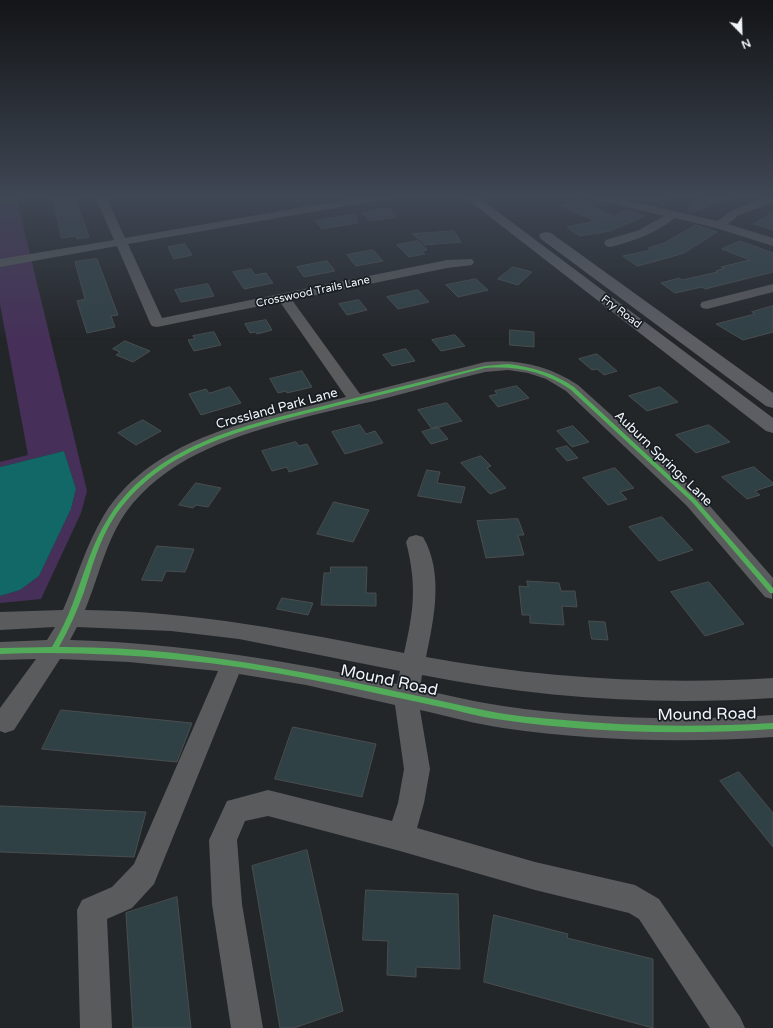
<!DOCTYPE html>
<html>
<head>
<meta charset="utf-8">
<style>
	body { margin:0 }
	#map { position:relative; width:773px; height:1028px; overflow:hidden; background:#232629; font-family:"Varela Round",sans-serif }
	canvas { display:block }
	.north { position:absolute; left:721px; top:12px; width:40px; height:40px; -webkit-text-stroke:3px #171d22; paint-order:stroke; rotate:157deg; font-size:11px; font-weight:700; line-height:16px; text-align:center; color:#f1f5f9 }
	.north::after { content:''; display:block; margin:auto; width:14px; height:18px; background:#f1f5f9; clip-path:polygon(50% 0,100% 100%,50% 72%,0 100%) }
</style>
</head>
<body>
<div id="map">
<canvas width="773" height="1028"></canvas>
<div class="north">N</div>
</div>
<script>
const c = document.querySelector('canvas').getContext('2d');
c.lineJoin = 'round';
function fillPath(path, color) { c.fillStyle = color; c.fill(path, 'evenodd'); }
function stroke(path, color, width, dash) { c.strokeStyle = color; c.lineWidth = width; c.lineCap = dash ? 'butt' : 'round'; c.setLineDash(dash || []); c.stroke(path); }
function write(font, color, halo, rows, align = 'center') {
  c.font = font + ' "Varela Round",sans-serif'; c.lineWidth = 3.5; c.setLineDash([]); c.textBaseline = 'middle'; c.strokeStyle = halo; c.fillStyle = color; for (const [text, x, y, turn = 0] of rows) {
    c.save(); c.translate(x, y); c.rotate((+turn || 0) * Math.PI / 180); c.textAlign = isNaN(turn) ? turn : align; if (halo) c.strokeText(text, 0, 0); c.fillText(text, 0, 0); c.restore();
  }
}
fillPath(new Path2D(`
	M0,196h16l71,295 -6,22 -40,86 -41,4v-7l20,-6 19,-14 32,-67 5,-20 -12,-38 -64,16v-5l28,-7 -28,-151z
	M613,196h60c-19,10 -40,5 -60,0z`), '#463059');
fillPath(new Path2D(`
	M64,451l12,38 -5,20 -32,67 -19,14 -20,6v-129z`), '#126866');
const building = new Path2D(`
	M52,196h22l15,41 -12,2 -1,-3 -14,2z
	M710,196l25,1 -45,16 -3,-6z
	M577,200l37,16 13,-6 18,6 -35,15 -30,5 -13,-9 29,-6 -36,-15z
	M388,208l9,9 -27,4 -8,-8z
	M773,212v18l-19,-6z
	M355,214l2,9 -35,6 -7,-8z
	M696,225l21,7 -33,21 -31,9 -16,4 -14,-10 28,-6 -3,-2 16,-5z
	M454,231l7,11 -36,3 -12,-11z
	M418,241l9,9 -5,1 3,3 -16,3 -12,-12z
	M740,241l33,12v19l-68,17 -3,-2 -27,6 -14,-10 18,-5 3,2 36,-8 -2,-1 9,-3 -4,-1 29,-7 -28,-11z
	M185,244l7,11 -18,4 -6,-12z
	M373,250l10,11 -27,5 -9,-11z
	M97,259l21,56 -7,1 4,11 -28,6 -10,-32 8,-2 -10,-37z
	M327,261l8,10 -31,6 -7,-10z
	M513,267l19,5 -14,13 -20,-6z
	M251,269l4,6 11,-2 7,10 -29,6 -11,-17z
	M476,279l12,11 -30,7 -12,-12z
	M208,284l6,12 -33,6 -6,-12z
	M418,290l11,12 -31,7 -11,-12z
	M359,300l8,10 -20,5 -8,-11z
	M773,306v26l-30,8 -27,-16 39,-10 -3,-2z
	M266,320l6,10 -15,4 -1,-2 -6,1 -5,-9z
	M510,330l24,2v15l-24,-2z
	M214,332l7,13 -27,6 -6,-11 7,-1 -2,-3z
	M455,335l10,11 -24,5 -9,-11z
	M125,341l25,10 -17,11 -17,-7 4,-3 -7,-3z
	M406,349l9,12 -23,5 -9,-11z
	M597,354l20,17 -13,4 -7,-6 -5,1 -13,-11z
	M302,371l10,16 -25,6 -1,-2 -8,2 -8,-14z
	M517,386l12,12 -31,9 -9,-11 8,-2 -2,-3z
	M230,387l11,16 -40,12 -12,-21 17,-5 3,4z
	M660,387l18,15 -31,9 -18,-15z
	M447,403l15,18 -30,8 -14,-19z
	M143,420l18,11 -25,14 -18,-12z
	M360,425l6,9 9,-3 8,12 -38,11 -13,-22z
	M709,425l21,17 -34,11 -20,-18z
	M573,426l16,16 -17,5 -15,-16z
	M438,427l10,12 -17,5 -9,-12z
	M296,442l3,4 8,-2 11,20 -29,8 -2,-5 -15,4 -10,-20z
	M567,446l11,12 -11,3 -11,-12z
	M481,456l10,10 -4,2 19,20 -16,6 -29,-31z
	M754,467l19,16v2l-18,6 5,4 -13,4 -25,-22z
	M615,468l19,20 -14,4 7,7 -19,6 -25,-27z
	M427,470l13,2 -3,11 28,4 -4,16 -43,-7z
	M196,483l25,5 -13,19 -12,-2 -3,3 -14,-3z
	M334,502l35,8 -16,32 -36,-8z
	M662,517l31,33 -34,11 -30,-34z
	M518,519l6,16h-6l6,20 -38,3 -9,-37z
	M157,546l37,3 -9,23 -19,-1 -4,10 -20,-1z
	M331,567h36l-1,26h10v13l-55,-1 3,-32h6z
	M527,581l32,2 2,8h14l2,16 -15,-1 2,19 -34,-2v-8h-8l-3,-29 9,1z
	M709,582l35,42 -39,12 -34,-44z
	M282,598l31,5 -5,12 -31,-6z
	M589,621l16,1 3,18 -16,-1z
	M61,710l131,13 -15,39 -135,-13z
	M293,727l83,17 -14,53 -87,-18z
	M739,772l34,41v34l-53,-66z
	M0,806l146,6 -12,45 -134,-5z
	M307,850l36,161 -49,17h-14l-28,-162z
	M366,890l92,4 2,75 -44,-2v10l-29,-2 1,-34 -25,-1z
	M177,897l14,131h-58l-7,-115z
	M494,915l74,19 -1,4 86,21v69l-169,-46z`);
fillPath(building, '#304146');
stroke(building, '#4a4d4f', 1);
fillPath(new Path2D(`
	M95,196h11l19,42 241,-42h26l-5,3 -259,45 34,74 285,-58 25,-1 2,3 -2,3 -25,3 -155,32 68,94 125,-32c34,-3 64,4 93,23l123,111 72,82 -1,21 -7,-2 -78,-91 -121,-115 -20,-12 -18,-6 -20,-3 -23,2c-43,10 -86,24 -129,33 -19,4 -39,9 -58,14 -61,16 -123,35 -165,84 -26,31 -33,71 -48,107 108,1 213,22 319,43 10,-43 13,-68 2,-111l3,-5 7,-2 7,2c21,36 11,82 3,120 114,21 231,28 347,21v20c-117,8 -235,0 -351,-23l-2,14c27,6 55,13 83,17 89,13 180,15 270,9v22c-90,6 -181,4 -270,-9 -28,-4 -56,-12 -83,-18l10,59 -6,34 -7,25 118,34 100,23 24,14 81,118 5,11h-35l-71,-109 -10,-6 -94,-23 -135,-39 -132,-35 -23,5 -8,19 5,64 21,124h-32l-19,-124 -3,-64 18,-39 41,-11 124,31 6,-18 6,-34 -9,-64 -89,-20 -67,-11 -85,210 -22,24 -25,11 5,109h-32l-3,-118 5,-10 30,-13 22,-23 84,-193 -89,-9 -69,-3 -46,71 -9,3 -5,-2v-23l36,-49 -36,1v-18l47,-2 8,-13 -55,3v-18l63,-2c14,-32 23,-65 41,-95 51,-81 157,-96 242,-118l-66,-95 -123,25 -5,-1 -2,-3 -33,-77 -117,21v-8l114,-19zM77,627l94,4 68,8 161,32 -3,13c-108,-23 -216,-41 -327,-44z
	M588,196h21l108,25 14,-10 37,-15h5v6l-34,13 -11,9 45,14v8l-57,-18 -41,-10c-19,15 -41,23 -65,29l-4,-1 -2,-3 2,-3 33,-10 25,-14 -75,-18z
	M773,284v8l-66,17 -5,-1 -2,-3 2,-3z`), '#595b5d');
fillPath(new Path2D(`
	M463,196h14l296,222v15l-7,-2z
	M546,232l5,1 222,160v15l-7,-2 -225,-167 -2,-3 2,-3z`), '#5c5e64');
fillPath(new Path2D(`
	M508,364c25,3 45,9 66,23l122,113 77,88v5h-3l-78,-91 -122,-113c-28,-18 -52,-23 -85,-21 -50,13 -99,26 -149,38 -81,21 -173,37 -223,113 -14,22 -21,48 -29,73 -7,19 -15,37 -25,55 146,-1 288,34 429,64 25,5 50,7 76,9 69,7 139,7 209,3v6c-90,6 -180,4 -270,-9 -18,-2 -36,-7 -53,-11 -48,-10 -95,-21 -142,-30 -102,-20 -205,-29 -308,-25v-6l52,-1c8,-14 15,-28 21,-44 11,-29 19,-60 36,-86 50,-77 144,-93 226,-114 50,-12 100,-25 150,-37z`), '#51ab58');
const sky = c.createLinearGradient(0, 0, 0, 340);
sky.addColorStop(0, '#131517');
sky.addColorStop(0.58, '#3f4754');
sky.addColorStop(1, '#3f475400');
c.fillStyle = sky;
c.fillRect(0, 0, 773, 340);
write('11px', '#f1f5f9', '#171d22', [
	["Crosswood Trails Lane",313,292,-12],
	["Fry Road",621,312,37]
]);
write('13px', '#f1f5f9', '#171d22', [
	["Crossland Park Lane",277,409,-15],
	["Auburn Springs Lane",663,459,44]
]);
write('16px', '#f1f5f9', '#171d22', [
	["Mound Road",389,681,12],
	["Mound Road",707,715,-1]
]);
</script>
</body>
</html>
